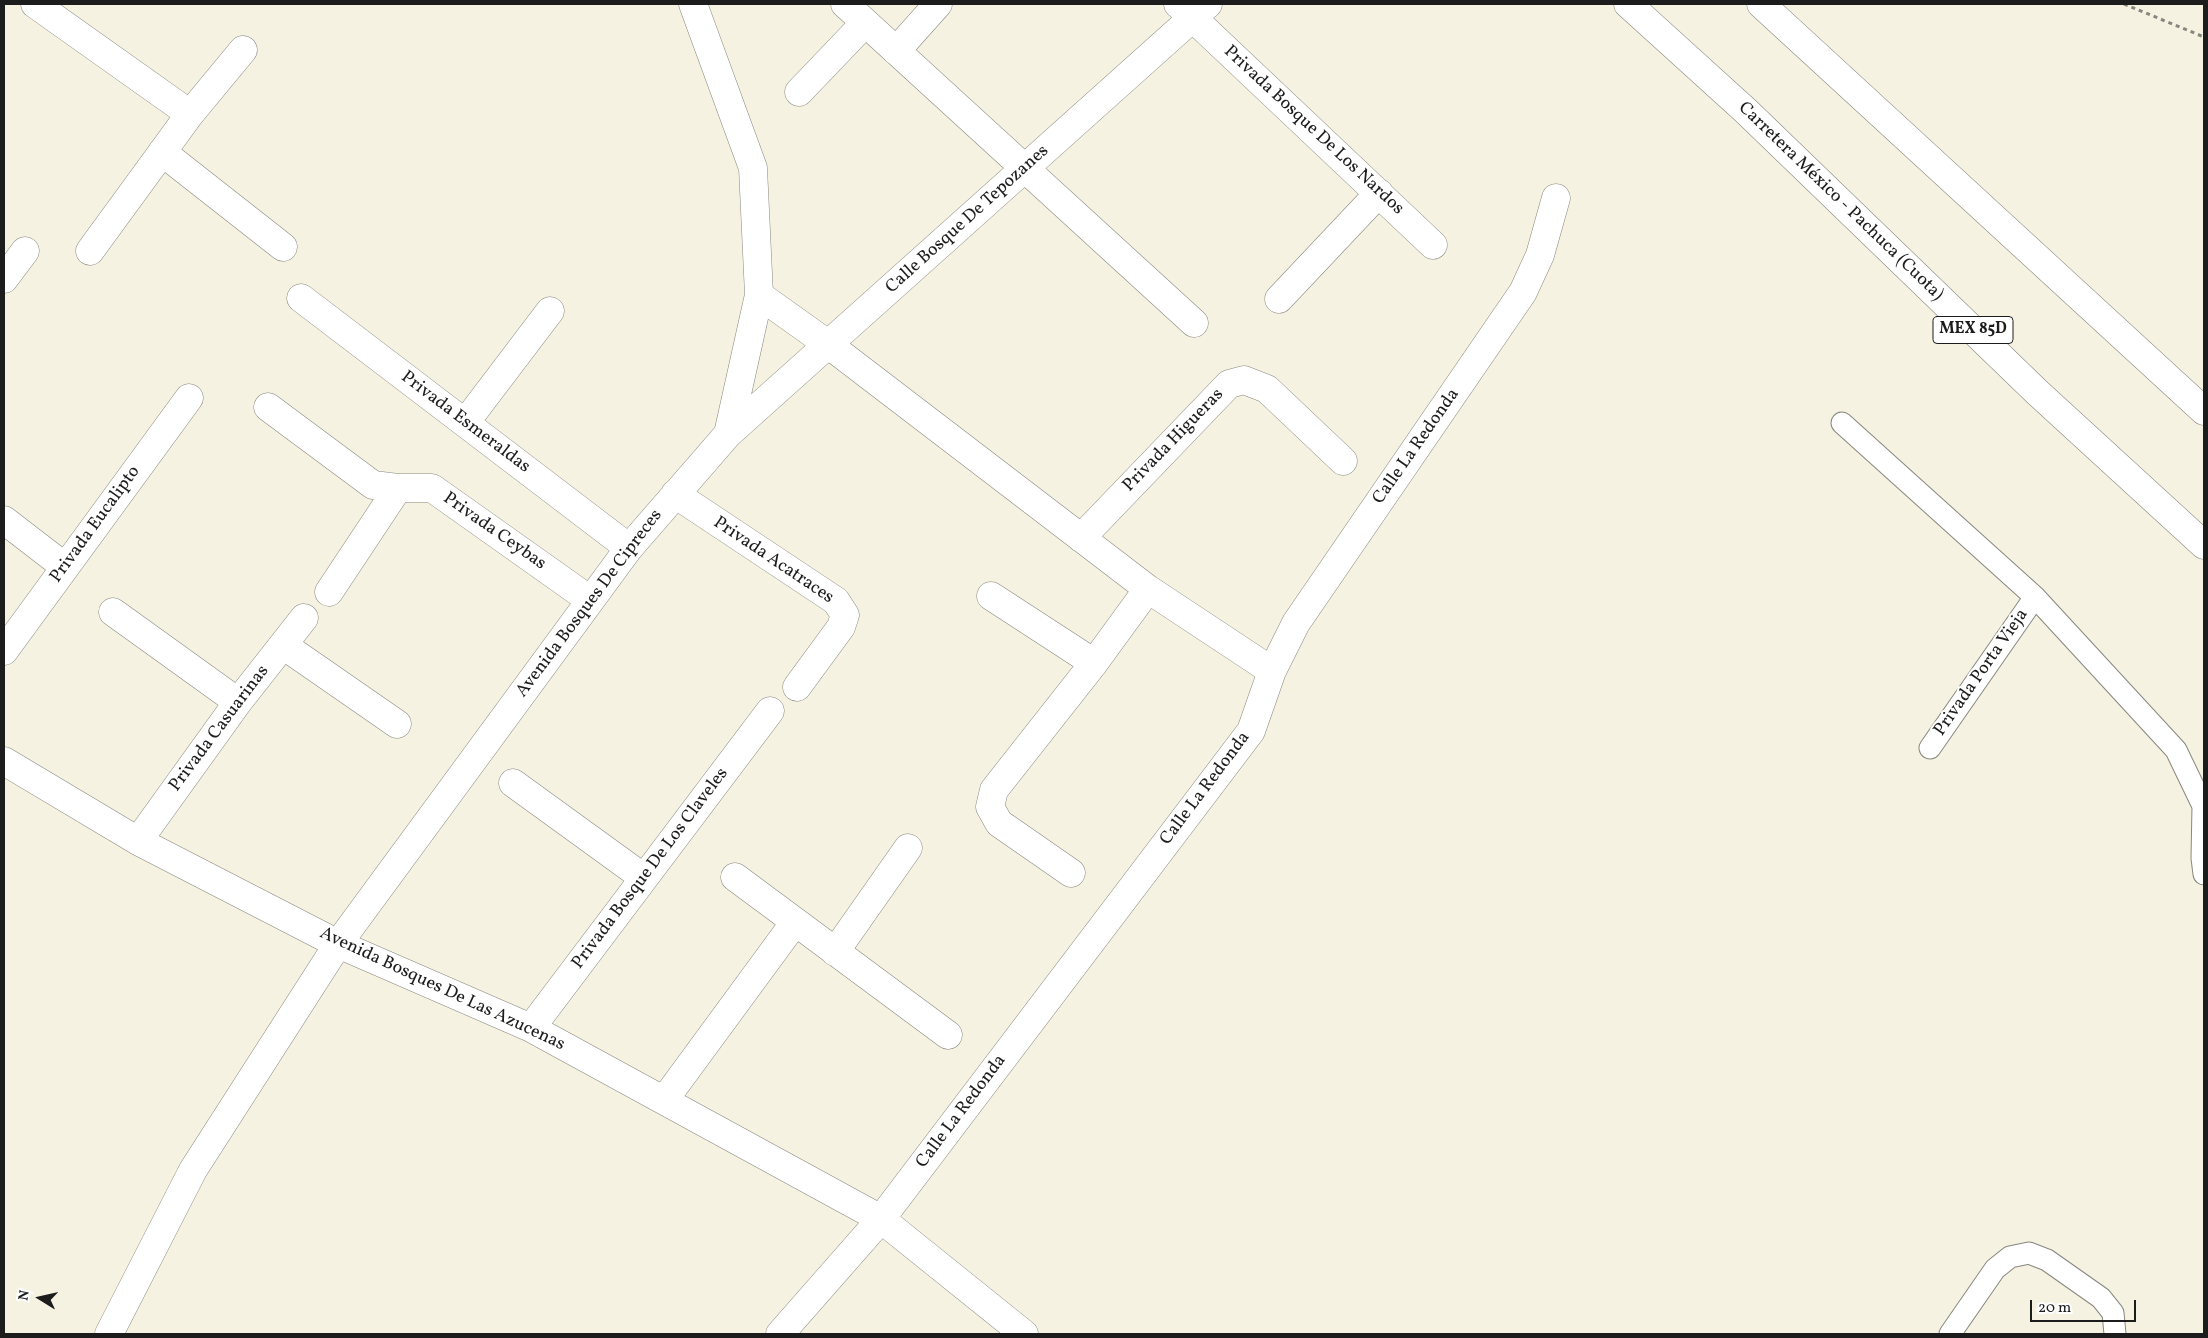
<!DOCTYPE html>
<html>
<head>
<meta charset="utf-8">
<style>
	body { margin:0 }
	#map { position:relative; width:2208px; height:1338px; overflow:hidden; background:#f5f2e2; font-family:Vollkorn,serif }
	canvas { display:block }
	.frame { position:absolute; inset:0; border:5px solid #1c1c1c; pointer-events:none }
	.north { position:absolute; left:15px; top:1273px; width:50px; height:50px; -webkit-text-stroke:4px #fff; paint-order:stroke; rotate:280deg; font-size:14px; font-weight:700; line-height:20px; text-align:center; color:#1c1c1c }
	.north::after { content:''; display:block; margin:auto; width:18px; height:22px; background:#1c1c1c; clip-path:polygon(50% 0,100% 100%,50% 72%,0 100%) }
	.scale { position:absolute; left:2030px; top:1300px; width:106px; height:22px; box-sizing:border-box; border:2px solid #1c1c1c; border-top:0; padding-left:6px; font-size:15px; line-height:18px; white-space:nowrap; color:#1c1c1c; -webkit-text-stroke:4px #fff; paint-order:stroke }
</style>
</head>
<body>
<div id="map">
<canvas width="2208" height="1338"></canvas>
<div class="frame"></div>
<div class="north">N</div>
<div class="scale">20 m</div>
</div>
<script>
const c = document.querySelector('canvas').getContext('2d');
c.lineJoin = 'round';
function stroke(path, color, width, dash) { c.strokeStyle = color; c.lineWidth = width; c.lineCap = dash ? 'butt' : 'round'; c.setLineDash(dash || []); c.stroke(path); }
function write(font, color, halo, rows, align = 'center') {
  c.font = font + ' Vollkorn,serif'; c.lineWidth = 4; c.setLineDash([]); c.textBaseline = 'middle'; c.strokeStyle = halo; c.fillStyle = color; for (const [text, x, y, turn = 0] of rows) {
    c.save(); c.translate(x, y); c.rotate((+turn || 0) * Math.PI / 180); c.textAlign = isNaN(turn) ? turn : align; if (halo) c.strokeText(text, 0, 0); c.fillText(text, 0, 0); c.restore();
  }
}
const service = new Path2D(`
	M1842,423l193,174 141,153 27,56 -1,52 2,16
	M1930,748l105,-151
	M1950,1334l45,-65 15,-12 19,-4 18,7 54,38 12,15 2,21`);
const minor = new Path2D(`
	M35,4l155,110
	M845,4l349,319
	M1178,4l255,241
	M896,51l42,-47
	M799,92l66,-69
	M162,152l121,95
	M90,251l100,-137 53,-64
	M4,279l21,-28
	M759,295l70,50 319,244 124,82
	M301,298l328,250
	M1279,299l100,-106
	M268,407l105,78 25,3h34l158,112
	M465,423l85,-112
	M728,434l480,-430
	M675,494l161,107 9,14 -4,12 -44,60
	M4,520l61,47
	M1081,538l148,-154 15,-4 23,9 76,72
	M329,592l69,-104
	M991,596l103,67
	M113,612l125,90
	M283,645l114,79
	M4,651l185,-253
	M4,761l134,80 200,103 193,84 350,191 143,115
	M513,783l131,95
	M138,841l100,-139 66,-84
	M1071,873l-72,-50 -9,-16 4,-17 100,-127 54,-74
	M735,877l213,158
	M835,952l73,-104
	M531,1028l239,-317
	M665,1099l130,-177
	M109,1334l84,-164 145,-226 291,-396 99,-114 31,-139 -6,-127 -60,-164
	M780,1334l101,-115 370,-488 21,-60 24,-48 227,-331 17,-37 16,-57`);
const motorway = new Path2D(`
	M1628,4l118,107 292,282 166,152
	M1761,4l443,407`);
stroke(service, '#88877f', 23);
stroke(minor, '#88877f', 29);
stroke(motorway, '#88877f', 29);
stroke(new Path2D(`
	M2124,4l80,33`), '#88877f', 3, [4, 4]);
stroke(service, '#fff', 21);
stroke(minor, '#fff', 28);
stroke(motorway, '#fff', 28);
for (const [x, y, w] of [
	[1973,330,80]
]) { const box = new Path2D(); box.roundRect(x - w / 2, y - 13.5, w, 27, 4); c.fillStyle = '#fff'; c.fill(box); stroke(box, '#1c1c1c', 1); }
write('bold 16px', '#1c1c1c', null, [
	["MEX 85D",1973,330]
]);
write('18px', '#1c1c1c', '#fff', [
	["Privada Bosque De Los Nardos",1313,131,43],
	["Carretera México - Pachuca (Cuota)",1840,202,44],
	["Calle Bosque De Tepozanes",968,220,-42],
	["Privada Esmeraldas",465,423,37],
	["Privada Higueras",1174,441,-46],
	["Calle La Redonda",1417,447,-55],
	["Privada Eucalipto",96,525,-54],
	["Privada Ceybas",494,532,35],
	["Privada Acatraces",773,561,34],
	["Avenida Bosques De Cipreces",590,604,-53],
	["Privada Porta Vieja",1982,673,-55],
	["Privada Casuarinas",220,729,-53],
	["Calle La Redonda",1206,789,-53],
	["Privada Bosque De Los Claveles",651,869,-53],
	["Avenida Bosques De Las Azucenas",442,990,25],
	["Calle La Redonda",962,1112,-53]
]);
</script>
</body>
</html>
